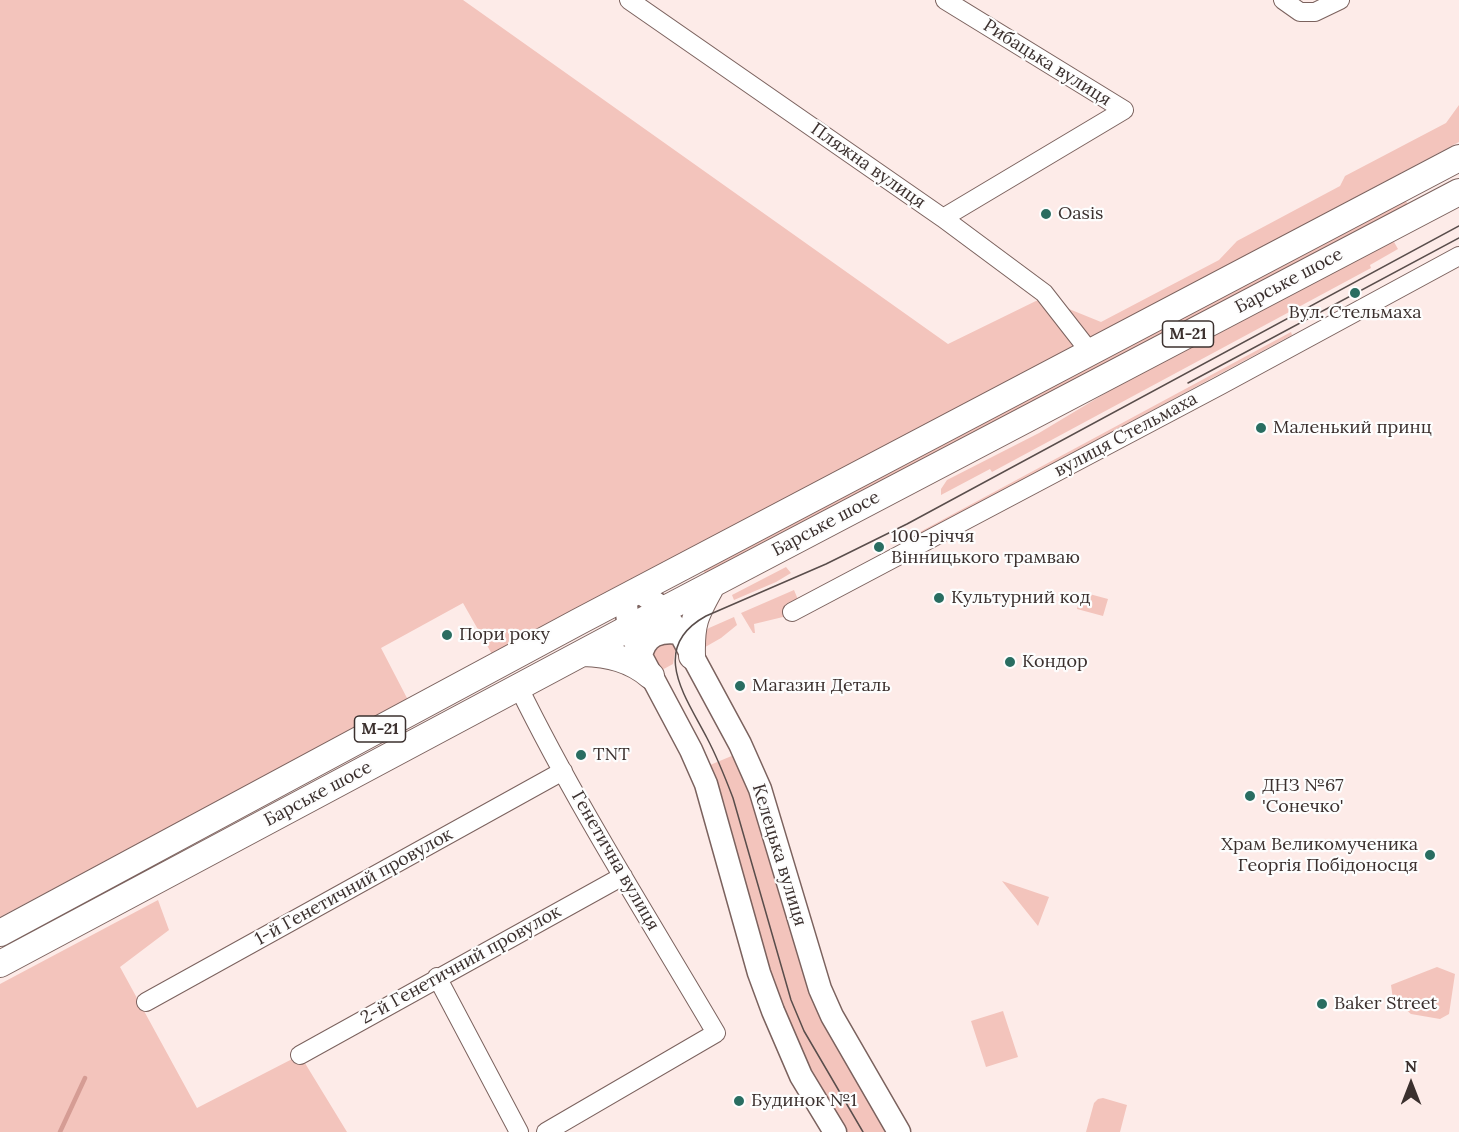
<!DOCTYPE html>
<html>
<head>
<meta charset="utf-8">
<style>
	body { margin:0 }
	#map { position:relative; width:1459px; height:1132px; overflow:hidden; background:#fdebe8; font-family:Lora,serif }
	canvas { display:block }
	.north { position:absolute; left:1381px; top:1054px; width:60px; height:60px; -webkit-text-stroke:4px #fdfdfd; paint-order:stroke; rotate:0deg; font-size:16px; font-weight:700; line-height:24px; text-align:center; color:#3b302e }
	.north::after { content:''; display:block; margin:auto; width:21px; height:27px; background:#3b302e; clip-path:polygon(50% 0,100% 100%,50% 72%,0 100%) }
</style>
</head>
<body>
<div id="map">
<canvas width="1459" height="1132"></canvas>
<div class="north">N</div>
</div>
<script>
const c = document.querySelector('canvas').getContext('2d');
c.lineJoin = 'round';
function fillPath(path, color) { c.fillStyle = color; c.fill(path, 'evenodd'); }
function stroke(path, color, width, dash) { c.strokeStyle = color; c.lineWidth = width; c.lineCap = dash ? 'butt' : 'round'; c.setLineDash(dash || []); c.stroke(path); }
function write(font, color, halo, rows, align = 'center') {
  c.font = font + ' Lora,serif'; c.lineWidth = 4.5; c.setLineDash([]); c.textBaseline = 'middle'; c.strokeStyle = halo; c.fillStyle = color; for (const [text, x, y, turn = 0] of rows) {
    c.save(); c.translate(x, y); c.rotate((+turn || 0) * Math.PI / 180); c.textAlign = isNaN(turn) ? turn : align; if (halo) c.strokeText(text, 0, 0); c.fillText(text, 0, 0); c.restore();
  }
}
fillPath(new Path2D(`
	M0,0h463l485,344 94,-46 59,24 118,-62 18,-19 103,-55 5,-10 101,-53 13,-18v37l-966,514 -30,-53 -82,45 27,52 -408,217z
	M1401,200l5,1 2,4 -702,370 -3,-5z
	M1394,242l4,7 -28,16 1,3 -379,204 -2,-3 -49,26v-6l6,-9 92,-47 130,-78 189,-101z
	M1291,332l1,3 -373,201 -1,-3z
	M786,567l5,6 -15,9 -42,18 -2,-5z
	M794,590l5,12 -10,5 -6,10 -29,7 1,9h-2l-12,-20z
	M1082,592l26,7 -5,17 -26,-7z
	M734,617l3,8 -16,13 -21,12 -1,-14 10,-8z
	M668,637l8,9 -3,18 -13,7 -9,-19z
	M734,755l155,377h-43l-36,-60 -41,-103 -45,-167 -14,-37z
	M1002,881l47,16 -11,29z
	M158,900l11,30 -49,37 77,141 103,-53 47,77h-347v-148z
	M1437,967l18,7 -6,40 -9,5 -29,-5 -18,-15 -2,-14z
	M1003,1011l15,46 -32,10 -15,-46z
	M1103,1098l24,7 -7,27h-34l8,-29 4,-4z`), '#f3c4bc');
stroke(new Path2D(`
	M60,1132l25,-54`), '#d59c94', 4.5);
const minor = new Path2D(`
	M629,0l314,218 101,75 46,59
	M1283,0l17,12h15l25,-12
	M943,218l181,-108 -179,-110
	M792,612l429,-227 238,-129
	M519,688c58,118 130,231 197,345l-170,99
	M437,977l82,155
	M146,1002l417,-231
	M300,1055l323,-179`);
const major = new Path2D(`
	M638,591l19,13 23,29 60,111 20,45 60,200 12,27 67,116
	M625,598l4,30 12,28 50,94 15,34 53,189 14,38 28,65 34,56
	M641,656c4,-21 19,-26 39,-23`);
const highway = new Path2D(`
	M583,653c26,1 48,6 68,23
	M692,656c-1,-35 4,-42 20,-71
	M0,933l578,-311 881,-464
	M0,964l629,-336 830,-436`);
stroke(minor, '#7b625e', 20);
stroke(major, '#7b625e', 25);
stroke(highway, '#7b625e', 28);
stroke(minor, '#fff', 18);
stroke(major, '#fff', 22);
stroke(highway, '#fff', 26);
stroke(new Path2D(`
	M1188,383l271,-145
	M863,1132l-59,-101 -13,-31 -58,-202c-8,-21 -16,-41 -26,-60 -21,-41 -59,-90 -1,-122l120,-52 81,-40 552,-298`), '#594d4b', 1.5);
for (const [x, y, r, color] of [
	[1046,214,6,"#296d61"],
	[1355,293,6,"#296d61"],
	[1261,428,6,"#296d61"],
	[879,547,6,"#296d61"],
	[939,598,6,"#296d61"],
	[447,635,6,"#296d61"],
	[1010,662,6,"#296d61"],
	[740,686,6,"#296d61"],
	[581,755,6,"#296d61"],
	[1250,796,6,"#296d61"],
	[1430,855,6,"#296d61"],
	[1322,1004,6,"#296d61"],
	[739,1101,6,"#296d61"]
]) { const dot = new Path2D(); dot.arc(x, y, r, 0, 2 * Math.PI); c.fillStyle = color; c.fill(dot); stroke(dot, '#fdfdfd', 2); }
for (const [x, y, w] of [
	[1188,334,51],
	[380,729,51]
]) { const box = new Path2D(); box.roundRect(x - w / 2, y - 13, w, 26, 4.5); c.fillStyle = '#fdfdfd'; c.fill(box); stroke(box, '#3b302e', 1.5); }
write('bold 16px', '#3b302e', null, [
	["М-21",1188,334],
	["М-21",380,729]
]);
write('18px', '#3b302e', '#fdfdfd', [
	["Рибацька вулиця",1047,63,32],
	["Пляжна вулиця",868,166,35],
	["Барське шосе",1289,281,-28],
	["вулиця Стельмаха",1126,435,-28],
	["Барське шосе",826,524,-28],
	["Барське шосе",318,794,-28],
	["Келецька вулиця",779,855,73],
	["Генетична вулиця",615,861,60],
	["1-й Генетичний провулок",354,887,-29],
	["2-й Генетичний провулок",461,965,-29]
]);
write('18px', '#3b302e', '#fdfdfd', [
	["Oasis",1058,214],
	["Вул. Стельмаха",1355,313,"center"],
	["Маленький принц",1273,428],
	["100-річчя",891,537],
	["Вінницького трамваю",891,558],
	["Культурний код",951,598],
	["Пори року",459,635],
	["Кондор",1022,662],
	["Магазин Деталь",752,686],
	["TNT",593,755],
	["ДНЗ №67",1262,786],
	["'Сонечко'",1262,807],
	["Храм Великомученика",1418,845,"right"],
	["Георгія Побідоносця",1418,866,"right"],
	["Baker Street",1334,1004],
	["Будинок №1",751,1101]
], 'left');
</script>
</body>
</html>
